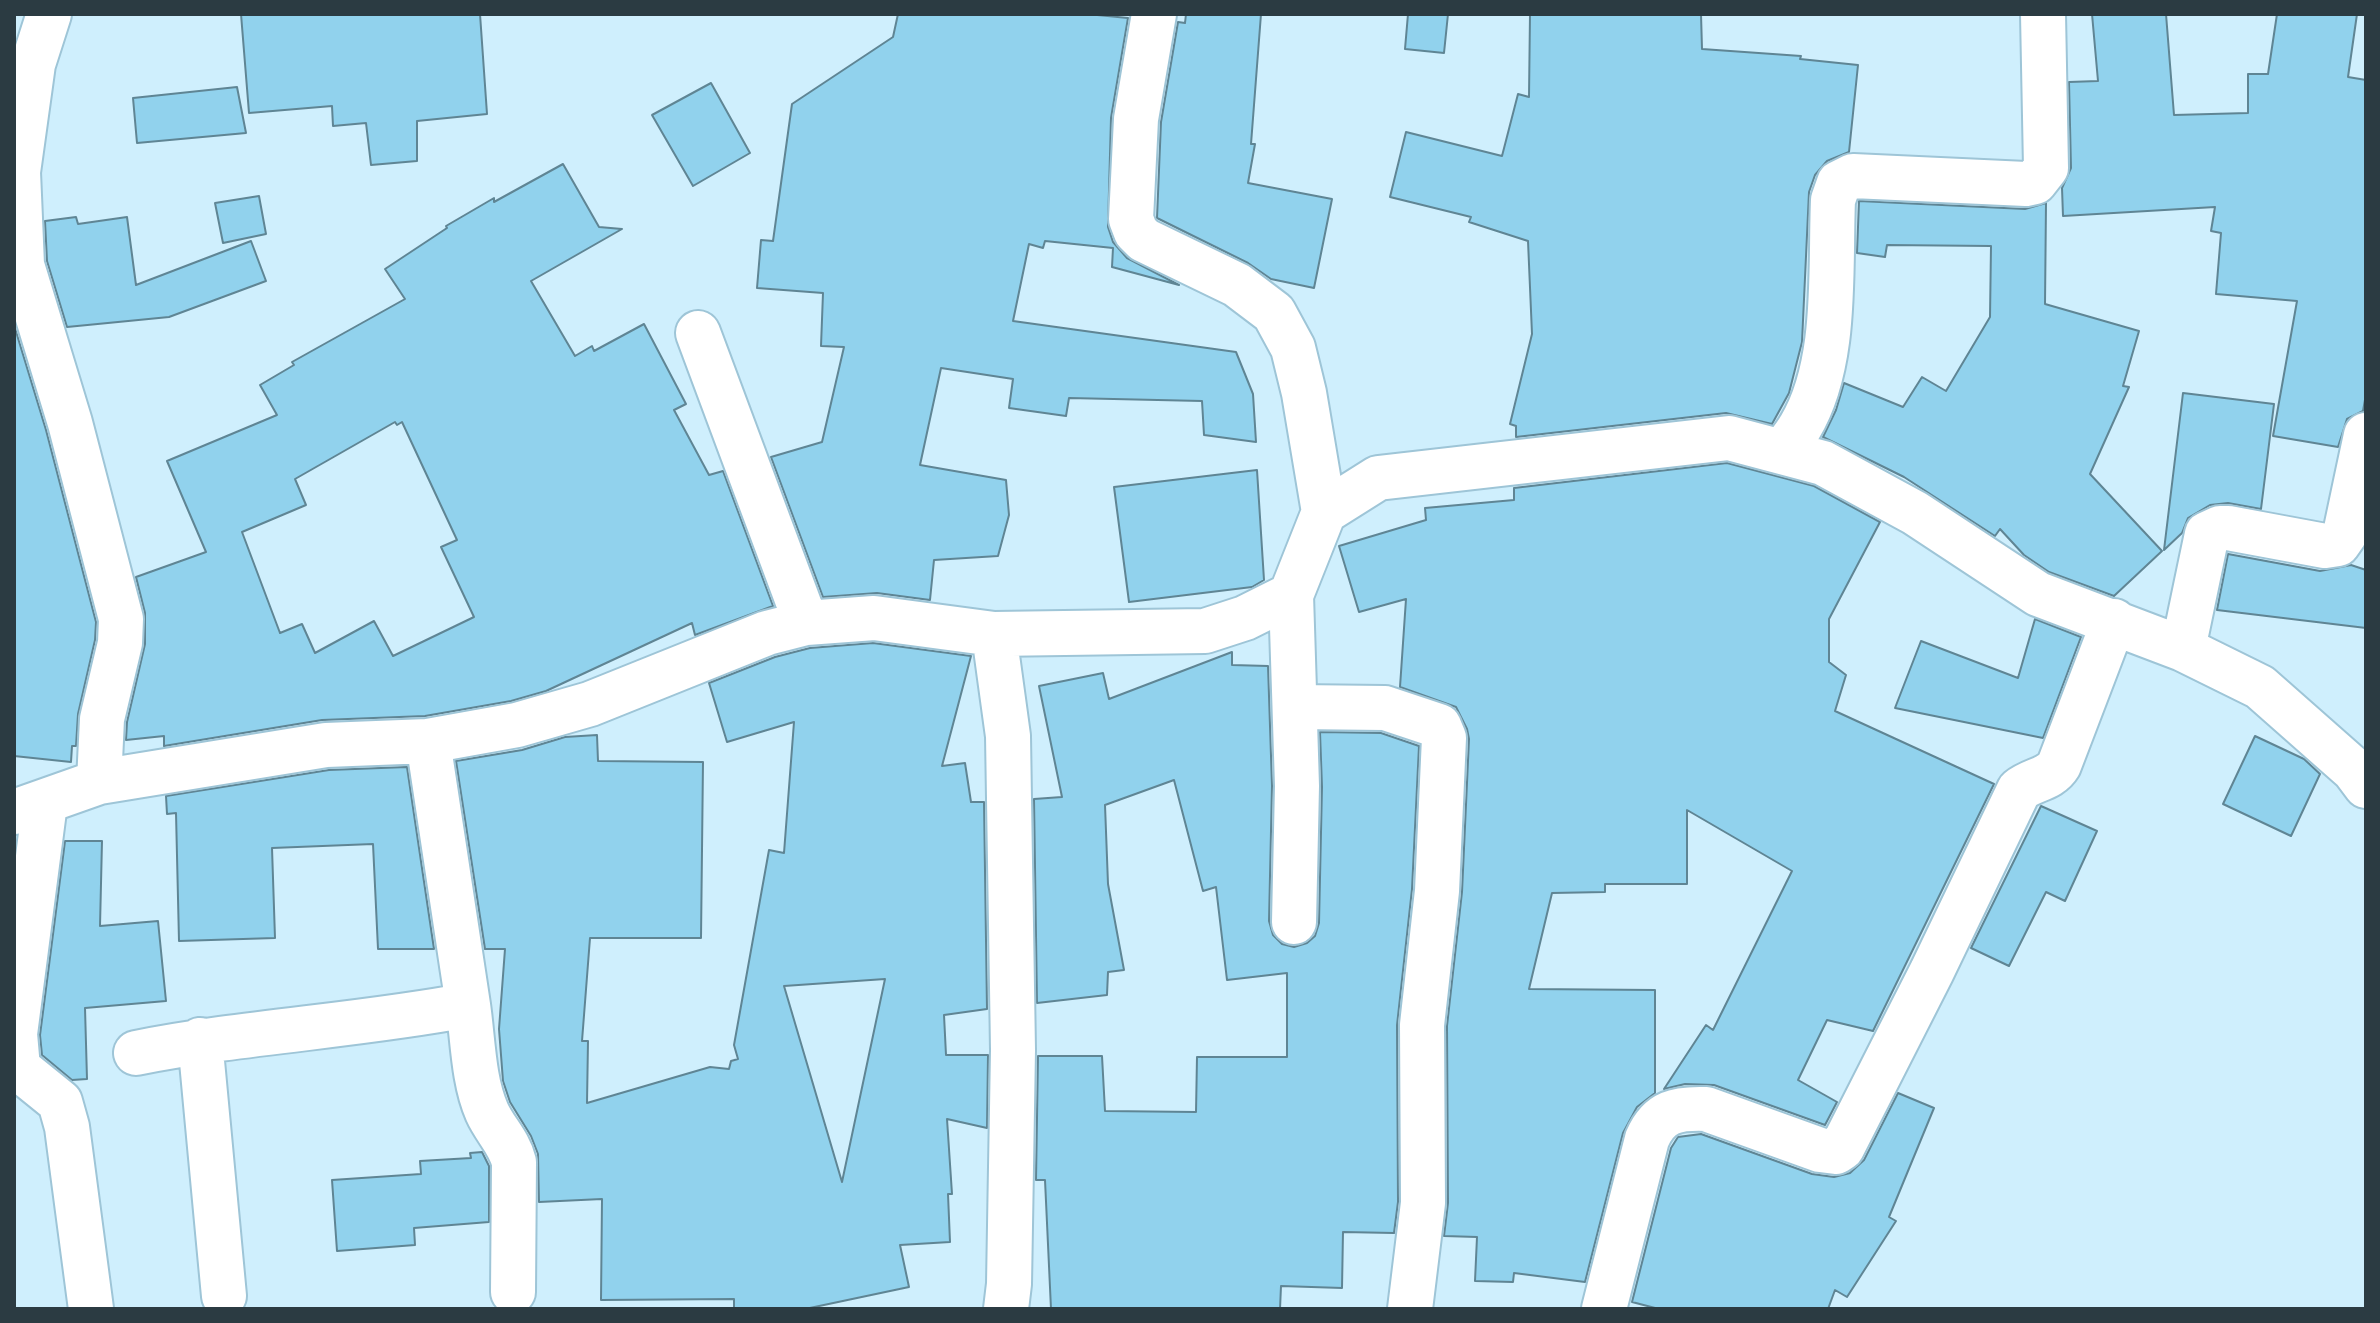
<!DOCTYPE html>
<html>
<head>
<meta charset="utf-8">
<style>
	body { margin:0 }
	#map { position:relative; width:2380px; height:1323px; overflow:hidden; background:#cfeffd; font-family:"Noto Sans",sans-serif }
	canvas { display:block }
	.frame { position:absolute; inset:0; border:16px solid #2b3b42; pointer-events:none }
</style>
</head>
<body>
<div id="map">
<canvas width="2380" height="1323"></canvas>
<div class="frame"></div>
</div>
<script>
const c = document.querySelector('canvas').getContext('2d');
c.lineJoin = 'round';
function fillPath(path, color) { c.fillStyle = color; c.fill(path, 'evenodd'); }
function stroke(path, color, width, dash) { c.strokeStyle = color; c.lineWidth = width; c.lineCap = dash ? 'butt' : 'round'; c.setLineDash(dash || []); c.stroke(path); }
const building = new Path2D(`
	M241,14h239l7,100 -70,7v40l-46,4 -5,-42 -33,3 -1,-20 -83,7z
	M898,14h189l41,4 -17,100 -3,109 5,15 14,16 52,27 -67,-18 1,-19 -68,-7 -2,7 -14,-4 -16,77 223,31 17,42 3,48 -52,-7 -2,-34 -133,-3 -3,18 -57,-8 4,-29 -72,-11 -21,97 86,15 3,35 -11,41 -64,4 -4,40 -53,-7 -54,4 -52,-140 51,-15 22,-95 -23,-1 2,-53 -66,-5 4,-48 12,1 19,-137 101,-67z
	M1186,14h75l-10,130h4l-7,39 84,16 -18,89 -43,-9 -23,-16 -91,-45 4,-96 17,-100 7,1z
	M1408,14h40l-4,39 -39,-4z
	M1530,14h171l1,35 99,7 -1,3 58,6 -9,87 -22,9 -12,14 -6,17 -7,150 -13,51 -17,31 -46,-11 -210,24v-11l-6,-2 22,-90 -4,-93 -59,-19 2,-5 -81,-20 16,-65 96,24 16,-62 11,3z
	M2092,14h74l8,101 74,-2v-39h20l9,-60h80l-9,63 18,3v314l-3,17 -16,8 -9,28 -65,-11 24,-135 -81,-7 5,-61 -10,-2 4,-24 -152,9 -1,-28 9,-20 -2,-86 29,-1z
	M711,83l39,70 -57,33 -41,-71z
	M237,87l9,46 -109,10 -4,-45z
	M563,164l36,63 23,2 -91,52 44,75 17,-10 2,5 50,-27 42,80 -12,6 35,65 14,-4 50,135 -78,29 -3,-12 -146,68 -35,10 -86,15 -103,4 -158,26v-10l-38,4 1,-18 18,-78v-31l-9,-36 70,-25 -39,-91 110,-46 -17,-30 34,-20 -2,-3 113,-63 -20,-30 62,-41 -1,-2 48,-28v4zM395,422l2,3 5,-3 55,118 -16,7 33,70 -81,39 -19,-35 -59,32 -13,-29 -22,9 -38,-101 64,-27 -11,-26z
	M259,196l7,38 -43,9 -8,-40z
	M1859,201l166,8 21,-6 -1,101 94,27 -16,55 6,1 -39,87 72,77 -48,45 -65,-24 -25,-17 -24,-26 -5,7 -91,-59 -81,-40 13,-27 8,-27 59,24 19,-30 24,14 44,-74 1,-71 -104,-1 -2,12 -28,-4z
	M76,217l2,7 49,-7 9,68 115,-44 15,40 -97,36 -102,10 -20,-66 -2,-40z
	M14,325l32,105 50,192 -1,18 -17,74 -2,32h-4l-1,16 -57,-6z
	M2183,393l91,11 -13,105 -33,-6 -18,2 -22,13 -6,15 -18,17z
	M1727,463l87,23 66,36 -51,97v43l17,13 -11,36 159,73 -121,247 -46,-11 -29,60 39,22 -12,23 -111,-40 -29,-1 -21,5 42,-64 7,5 79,-159 -105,-61v74h-82v8l-53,1 -23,96 126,1v103l-18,14 -14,26 -38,149 -71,-9 -1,9 -38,-1 2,-44 -33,-1 4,-33 -1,-177 15,-134 7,-153 -2,-10 -11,-22 -56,-20 6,-88 -47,13 -20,-66 87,-26 -1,-12 89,-8v-12z
	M1257,470l7,110 -12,7 -123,15 -15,-115z
	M2228,554l92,17 31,-6 15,5v58l-149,-18z
	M2035,619l46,18 -38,101 -148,-30 26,-67 97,37z
	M873,643l98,13 -29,110 23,-3 6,39h13l3,207 -43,6 2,40h42l-1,73 -40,-9 5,75h-4l2,48 -50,3 9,42 -104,22h-71v-10l-133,1 1,-101 -63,3 -1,-48 -7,-18 -21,-34 -7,-21 -4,-52 6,-80h-20l-29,-188 66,-11 43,-13 32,-2 1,26 105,1 -2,176h-111l-8,103h6l-1,62 123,-36 19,2 2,-8 7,-2 -4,-14 35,-195 15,3 10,-131 -67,20 -18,-59 66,-26 35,-9zM885,979l-43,203 -58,-196z
	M1232,652v13l36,1 4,120 -3,135 4,14 9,9 12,3 13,-4 8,-7 4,-13 3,-136 -2,-55 61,1 38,13 -7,143 -15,136 1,177 -4,31 -51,-1 -1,56 -61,-2 -1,23h-229l-6,-129h-9l2,-124h64l3,55 91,1 1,-55h90v-84l-60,7 -11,-93 -13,4 -29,-111 -69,25 3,79 16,86 -16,2 -1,23 -70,8 -3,-204 28,-2 -23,-111 64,-13 6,26z
	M2255,736l49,23 16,15 -29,62 -68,-32z
	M407,767l27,182h-56l-5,-105 -101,4 3,90 -96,3 -3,-128 -9,1 -1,-18 163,-26z
	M2041,806l56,25 -32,70 -19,-9 -37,74 -38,-18z
	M65,841h37l-2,85 58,-5 8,80 -81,7 2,71 -15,1 -30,-25 -2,-20z
	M1898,1093l36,15 -45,109 7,4 -49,76 -12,-7 -7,19h-169l-27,-7 39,-154 7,-11 23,-3 111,40 22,3 16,-4 14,-13z
	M482,1152l7,14v56l-75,6 1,17 -78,6 -5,-71 89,-6 -1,-13 51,-3 -1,-5z`);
fillPath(building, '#91d2ed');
stroke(building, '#5f8594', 2);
const minor = new Path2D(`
	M49,14l-16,50 -15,108 4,93 48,158 51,196 -1,24 -18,76 -3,63
	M698,333l108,290
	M1782,452c6,-8 13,-16 18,-25 38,-63 30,-156 33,-227l6,-17 14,-7 173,8 9,-2 11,-14 -3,-154
	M1324,512l54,-34 351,-40 94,25 92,50 123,81 145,55 77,38 94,83 12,16
	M1291,595l6,191 -3,136
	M994,634l14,102 5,314 -4,234 -3,25
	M2183,649l24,-115 13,-6h8l97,18 13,-2 7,-10 21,-99
	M1296,707l89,1 54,18 5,12 -7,153 -15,134 1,178 -13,106
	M45,803l-30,231 3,34 42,34 7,25 24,182
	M14,812l85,-30 227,-37 102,-4 89,-16 73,-21 177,-71 39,-10 68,-5 120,16 211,-3 40,-13 46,-23 33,-83 -20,-119 -11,-45 -19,-35 -37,-28 -93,-45 -8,-8 -5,-13 5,-100 18,-105
	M468,1005c5,34 5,75 19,107 8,18 22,30 27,50l-1,130
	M200,1040l24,256
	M136,1053c110,-22 222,-27 332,-48l-40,-264
	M1604,1309l43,-170c12,-28 30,-31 59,-30l114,41 16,2 6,-4 90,-177 87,-181c13,-11 31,-10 40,-25l55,-144`);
stroke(minor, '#9ec5d7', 48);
stroke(minor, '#fff', 44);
</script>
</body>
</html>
